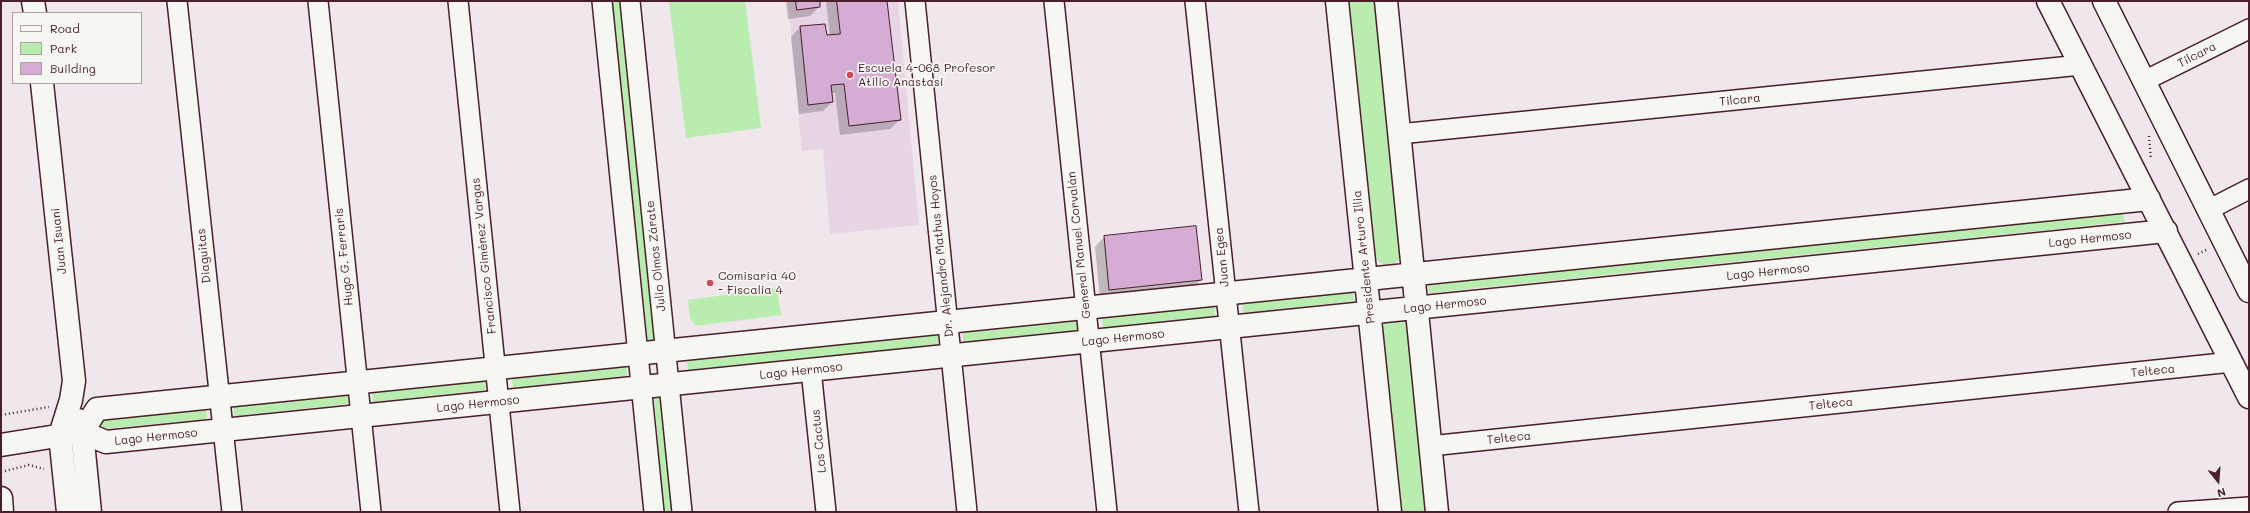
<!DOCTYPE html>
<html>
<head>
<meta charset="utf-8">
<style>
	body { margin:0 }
	#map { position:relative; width:2250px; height:513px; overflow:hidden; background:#efe7ec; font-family:Mali,sans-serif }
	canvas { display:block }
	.frame { position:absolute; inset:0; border:2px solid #4a1f2b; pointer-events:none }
	.legend { position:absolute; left:12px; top:12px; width:130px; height:72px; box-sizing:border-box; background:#f6f6f2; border:1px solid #b1a0a2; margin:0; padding:5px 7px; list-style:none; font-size:12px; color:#4a1f2b }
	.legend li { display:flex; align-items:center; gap:8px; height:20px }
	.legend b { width:20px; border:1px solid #b1a0a2 }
	.north { position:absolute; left:2198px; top:461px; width:40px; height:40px; -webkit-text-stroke:3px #f6f6f2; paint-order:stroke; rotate:163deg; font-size:11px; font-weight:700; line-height:16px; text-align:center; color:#4a1f2b }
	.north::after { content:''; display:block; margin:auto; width:14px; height:18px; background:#4a1f2b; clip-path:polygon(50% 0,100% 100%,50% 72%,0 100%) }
</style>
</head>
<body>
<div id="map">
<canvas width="2250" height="513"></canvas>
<div class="frame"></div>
<ul class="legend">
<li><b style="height:5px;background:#f6f6f2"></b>Road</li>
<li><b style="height:11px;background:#b8edaf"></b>Park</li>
<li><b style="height:11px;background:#d5acd3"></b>Building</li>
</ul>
<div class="north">N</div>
</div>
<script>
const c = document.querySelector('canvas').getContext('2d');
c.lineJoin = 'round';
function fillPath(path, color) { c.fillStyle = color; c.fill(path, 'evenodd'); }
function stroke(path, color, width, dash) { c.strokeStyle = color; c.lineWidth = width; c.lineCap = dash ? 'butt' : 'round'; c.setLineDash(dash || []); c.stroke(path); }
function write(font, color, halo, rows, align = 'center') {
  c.font = font + ' Mali,sans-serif'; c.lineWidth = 3.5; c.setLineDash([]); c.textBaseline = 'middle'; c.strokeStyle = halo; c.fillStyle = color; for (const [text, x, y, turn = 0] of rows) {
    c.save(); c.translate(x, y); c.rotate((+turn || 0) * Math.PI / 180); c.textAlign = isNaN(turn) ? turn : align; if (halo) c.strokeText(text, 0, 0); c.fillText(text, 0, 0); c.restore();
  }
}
fillPath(new Path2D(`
	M788,1h110l21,224 -89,9 -7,-85 -21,2z`), '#e7d5e4');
fillPath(new Path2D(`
	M611,1h10l35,338 -4,3h-2l-4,-5z
	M669,1h76l16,127 -75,10z
	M1349,1h26l27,253c-6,13 -18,16 -26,4z
	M2122,212l3,10 -696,71 -1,-8z
	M777,288l4,27 -85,11 -6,-8 -2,-18z
	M1353,291l1,10 -111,12 -1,-10z
	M1214,306l1,10 -112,12 -1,-10z
	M1404,320l5,4 19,188h-27l-18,-185 3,-6z
	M1077,321l1,9 -115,12v-9z
	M938,335v10l-250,25 -1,-10z
	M626,366l1,10 -114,12 -1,-11z
	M485,380l1,10 -113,12 -1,-10z
	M347,394l1,10 -114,12 -1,-11z
	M654,396h6l2,3 12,113h-10z
	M206,409l1,10 -106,10 -1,-10z`), '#b8edaf');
fillPath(new Path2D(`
	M786,1h33v6l-9,9 -22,3z
	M826,1h60l14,119 -10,9 -50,6 -5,-42h-4l1,9 -9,9 -24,3 -8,-77 9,-10 26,10 4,-1z
	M1104,237l97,43 -9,9 -92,10 -5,-52z`), '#0003');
const building = new Path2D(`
	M796,1h24v6l-23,3z
	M837,1h50l14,119 -52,6 -5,-42 -13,1 2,17 -25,3 -8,-79 25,-2 2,11 13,-1z
	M1196,226l6,54 -93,10 -5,-54z`);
fillPath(building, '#d5acd3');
stroke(building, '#4a1f2b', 1);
const street = new Path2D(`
	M177,1l55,511
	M318,1l53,511
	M458,1l52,511
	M602,1l52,511
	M630,1l52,511
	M915,1l52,511
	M1054,1l53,511
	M1195,1l54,511
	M2144,81l105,-52
	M1399,134l682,-69
	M2208,210l41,-21
	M811,370l15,142
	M1430,446l802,-84
	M2178,512l71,-5`);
const secondary = new Path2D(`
	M33,1l2,12
	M1337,1l53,511
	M1386,1l51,511
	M2048,1l201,396
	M2104,1l145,290
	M42,83l32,298 -3,19 -11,35 8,77
	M78,420l4,12 8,80
	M82,432l15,-23 2052,-210
	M1,445l81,-13 24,10 2060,-211
	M2248,512l1,-1`);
const highway = new Path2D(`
	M1,498l1,14`);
stroke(street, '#4a1f2b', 22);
stroke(secondary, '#4a1f2b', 25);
stroke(highway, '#4a1f2b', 25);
stroke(new Path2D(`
	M2149,136l2,23
	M2198,254l10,-5
	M1,415l48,-8
	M1,472l28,-7 15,4`), '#4a1f2b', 2.5, [1, 3]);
stroke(street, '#f6f6f2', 19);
stroke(secondary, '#f6f6f2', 22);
stroke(highway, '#f6f6f2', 22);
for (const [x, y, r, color] of [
	[850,75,4,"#d1495b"],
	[710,283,4,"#d1495b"]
]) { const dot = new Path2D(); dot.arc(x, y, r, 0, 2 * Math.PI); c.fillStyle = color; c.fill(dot); stroke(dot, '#f6f6f2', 1.5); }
write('12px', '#4a1f2b', '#f6f6f2', [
	["Tilcara",2197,55,-27],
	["Tilcara",1740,100,-6],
	["Lago Hermoso",2090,239,-6],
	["Juan Isuani",59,241,-96],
	["General Manuel Corvalán",1079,245,-96],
	["Diaguitas",204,256,-96],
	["Francisco Giménez Vargas",484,256,-96],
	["Julio Olmos Zárate",656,256,-96],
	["Dr. Alejandro Mathus Hoyos",941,256,-96],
	["Hugo G. Ferraris",344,257,-96],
	["Juan Egea",1222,257,-96],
	["Presidente Arturo Illia",1364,257,-96],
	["Lago Hermoso",1768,272,-6],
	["Lago Hermoso",1445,305,-6],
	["Lago Hermoso",1123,338,-6],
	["Lago Hermoso",801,371,-6],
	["Telteca",2153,371,-6],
	["Lago Hermoso",478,404,-6],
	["Telteca",1831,404,-6],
	["Lago Hermoso",156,437,-6],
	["Telteca",1509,438,-6],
	["Los Cactus",819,441,-96]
]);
write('12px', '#4a1f2b', '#f6f6f2', [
	["Escuela 4-068 Profesor",858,68],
	["Atilio Anastasi",858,82],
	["Comisaría 40",718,276],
	["- Fiscalia 4",718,290]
], 'left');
</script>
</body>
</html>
